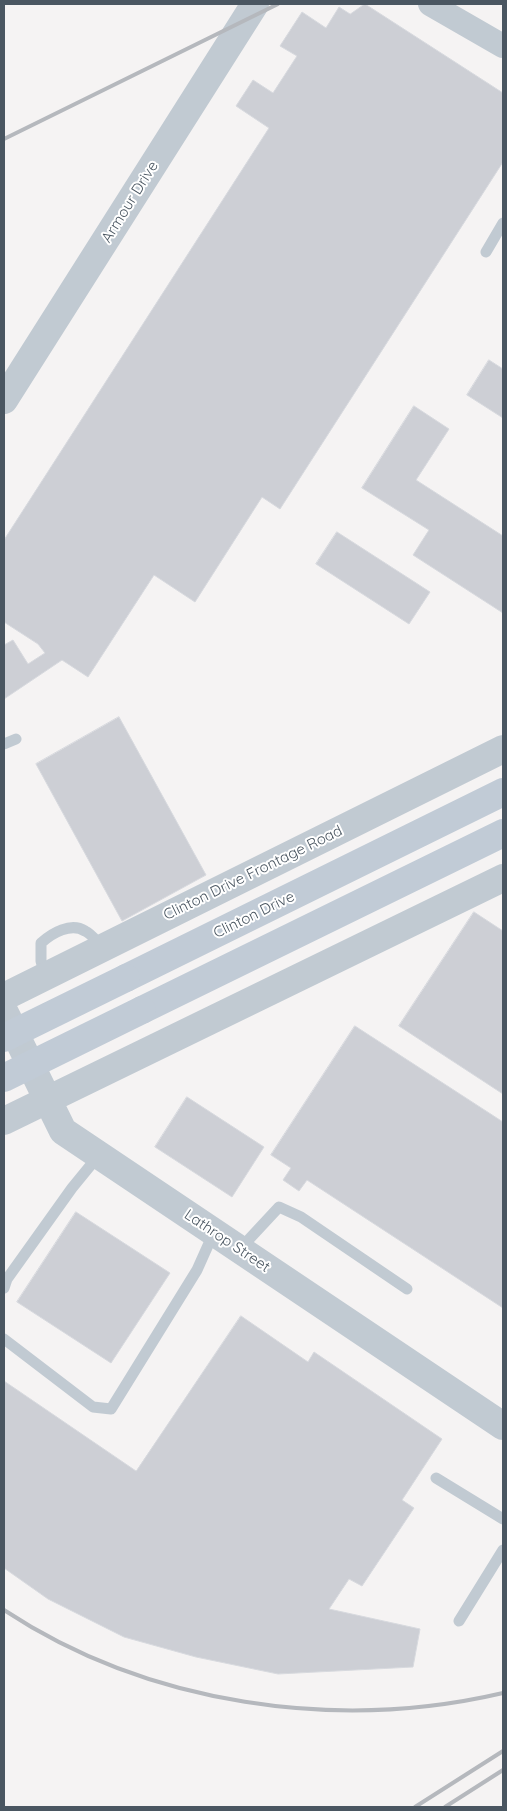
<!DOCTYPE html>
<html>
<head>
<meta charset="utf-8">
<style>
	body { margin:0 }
	#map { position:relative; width:507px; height:1811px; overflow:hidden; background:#f5f3f3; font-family:Quicksand,sans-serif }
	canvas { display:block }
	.frame { position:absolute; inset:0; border:5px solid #4a5661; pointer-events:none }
</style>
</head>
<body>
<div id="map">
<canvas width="507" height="1811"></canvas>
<div class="frame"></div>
</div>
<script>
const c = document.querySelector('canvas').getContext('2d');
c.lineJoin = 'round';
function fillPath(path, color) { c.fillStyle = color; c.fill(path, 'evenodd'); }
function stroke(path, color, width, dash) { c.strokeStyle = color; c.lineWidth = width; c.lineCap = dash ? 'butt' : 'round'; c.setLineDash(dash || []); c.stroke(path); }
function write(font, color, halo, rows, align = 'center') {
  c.font = font + ' Quicksand,sans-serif'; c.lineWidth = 4; c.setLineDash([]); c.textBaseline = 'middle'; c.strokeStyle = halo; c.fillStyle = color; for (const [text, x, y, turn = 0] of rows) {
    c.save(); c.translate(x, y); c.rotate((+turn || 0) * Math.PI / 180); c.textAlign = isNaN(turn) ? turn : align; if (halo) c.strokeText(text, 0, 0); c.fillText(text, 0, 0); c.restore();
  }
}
const building = new Path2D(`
	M365,4l138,89v69l-223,347 -18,-12 -67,105 -41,-27 -66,102 -26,-17 -58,39v-54l9,-5 15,24 17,-11 -7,-9 -34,-22v-82l265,-412 -33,-22 17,-26 20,13 24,-37 -17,-10 22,-34 24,16 13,-21 11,7z
	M489,360l14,9v49l-36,-23z
	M414,406l35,23 -33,51 87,56v77l-90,-58 16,-25 -67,-42z
	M337,532l93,60 -21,32 -93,-60z
	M119,717l87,158 -84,46 -86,-157z
	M474,912l29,19v163l-104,-68z
	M355,1026l148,96v186l-196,-128 -8,11 -16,-11 8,-12 -20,-13z
	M187,1097l77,50 -32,50 -77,-50z
	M76,1212l94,61 -59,90 -94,-61z
	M241,1316l67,46 6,-10 128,87 -40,61 12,8 -52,78 -13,-7 -20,30 91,20 -7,38 -135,7 -82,-17 -72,-20 -76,-38 -44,-31v-187l132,90z`);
fillPath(building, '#cdcfd5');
stroke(building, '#d7d9de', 1);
stroke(new Path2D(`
	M486,252l17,-29
	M4,744l12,-5
	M45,976l-4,-15v-18c11,-10 30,-21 44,-12 7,3 12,11 18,17
	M239,1250l40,-43 22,10 106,72
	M4,1288l3,-9 65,-91 27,-33
	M4,1339l89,68 18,2 86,-139 17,-38
	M436,1478l67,41
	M459,1621l44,-71`), '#c1cad2', 11);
stroke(new Path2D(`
	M430,4l73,42`), '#c1cad2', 24);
stroke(new Path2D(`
	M4,400l251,-396
	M4,997l499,-248
	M4,1011l59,120 440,295
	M4,1121l499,-243`), '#c1cad2', 28);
stroke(new Path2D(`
	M126,978l377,-186
	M142,1010l361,-177`), '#c1cbd6', 28);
stroke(new Path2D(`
	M4,139l274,-135
	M4,1610c144,95 332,122 499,83
	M415,1807l88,-56
	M445,1807l58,-37`), '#b5b8bd', 4);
stroke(new Path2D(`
	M4,1038l122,-60
	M4,1078l138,-68`), '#c1cbd6', 28);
write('15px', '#4a5661', '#fff', [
	["Armour Drive",130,202,-58],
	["Clinton Drive Frontage Road",253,873,-26],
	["Clinton Drive",254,915,-26],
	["Lathrop Street",227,1241,34]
]);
</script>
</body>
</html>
